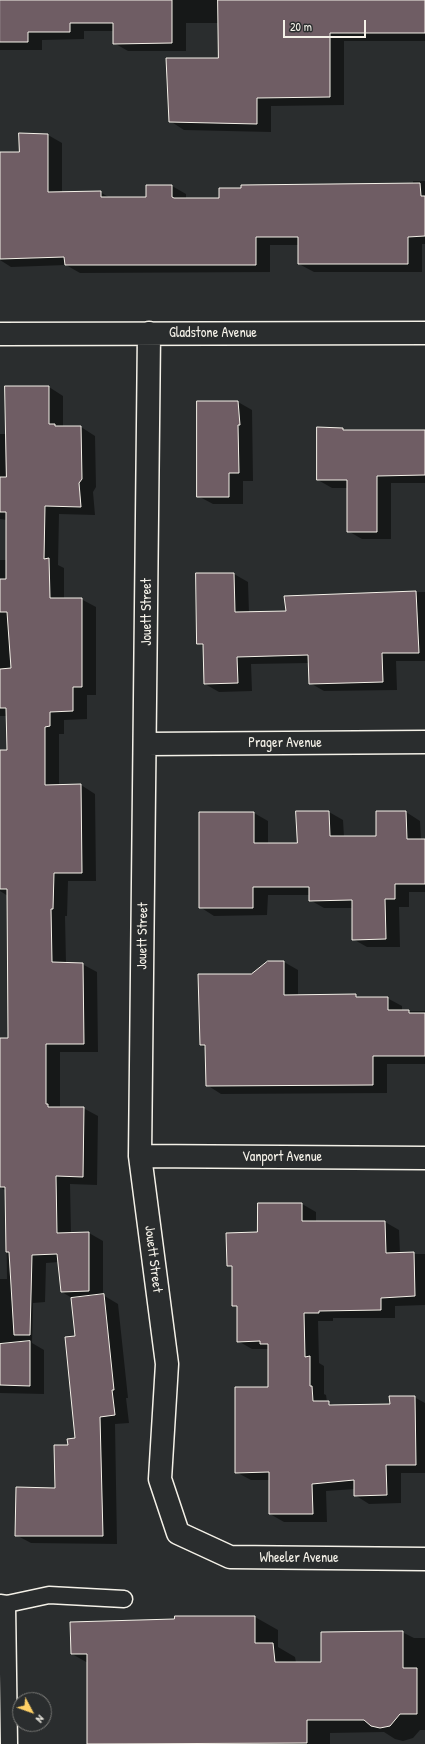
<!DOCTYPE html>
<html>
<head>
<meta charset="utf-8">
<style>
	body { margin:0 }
	#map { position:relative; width:425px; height:1744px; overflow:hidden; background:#2a2d2e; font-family:"Patrick Hand",sans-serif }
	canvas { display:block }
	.north { position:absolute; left:12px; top:1692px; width:40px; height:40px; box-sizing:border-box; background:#2a2d2e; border:1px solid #7b7b78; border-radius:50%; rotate:131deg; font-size:11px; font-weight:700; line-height:16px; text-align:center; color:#f4f1e8 }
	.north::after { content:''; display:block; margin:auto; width:14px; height:18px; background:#ffd166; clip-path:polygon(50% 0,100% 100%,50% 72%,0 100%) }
	.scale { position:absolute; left:283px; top:20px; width:83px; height:18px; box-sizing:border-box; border:2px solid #f4f1e8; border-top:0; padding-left:5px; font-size:12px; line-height:14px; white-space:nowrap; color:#f4f1e8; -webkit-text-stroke:3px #2a2d2e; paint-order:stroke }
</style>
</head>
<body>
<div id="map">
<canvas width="425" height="1744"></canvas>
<div class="north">N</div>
<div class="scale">20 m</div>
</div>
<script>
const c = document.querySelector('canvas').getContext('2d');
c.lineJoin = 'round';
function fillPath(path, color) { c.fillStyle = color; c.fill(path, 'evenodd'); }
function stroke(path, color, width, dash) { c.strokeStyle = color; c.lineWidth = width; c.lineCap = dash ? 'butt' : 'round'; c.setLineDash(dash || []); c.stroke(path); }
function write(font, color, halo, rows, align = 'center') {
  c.font = font + ' "Patrick Hand",sans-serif'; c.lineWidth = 4; c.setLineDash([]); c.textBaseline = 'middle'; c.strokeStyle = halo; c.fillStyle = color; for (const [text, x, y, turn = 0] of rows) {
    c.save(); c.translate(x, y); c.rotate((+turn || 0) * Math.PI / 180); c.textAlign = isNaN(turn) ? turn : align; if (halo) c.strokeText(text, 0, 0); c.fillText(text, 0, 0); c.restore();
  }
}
fillPath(new Path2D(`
	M0,0h425v41h-81v64l-73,1v26l-87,-2 -14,-9 49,-62v-36h-33v28h-58l-14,-8v-12h-30v8l-42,1v10h-42z
	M20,134l28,1 14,8v50l38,-1 10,6h37l25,-12 14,8v5h34l193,-15v-3h12v63h-3v28h-108l-15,-8v-19h-29v27l-190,1 -14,-8 -55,2 -11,-7v-107h20z
	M49,387l14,9v31h18l14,9 1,51 -3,5 2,23 -36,-1 -1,51 6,3v31h17l15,8v88h-9v24l-23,1v14h-5v52l22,-1 14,9 1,87h-28l-1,35h-2l1,47 16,1 15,8 1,80h-38v56h23l15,8 -1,69 -27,-1 1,49h18l14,8v54l15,9 10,94h-2l3,25 -14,1 2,120 -86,-1 -15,-8 40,-46 13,-43 7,-7v-102l-4,-39 -10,-6 -3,-30 -13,1 -1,39 -12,1 -1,40 12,7v44l-44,-1v11v-125h7l-1,-88 -6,-4v-148h9l-1,-143 -8,-5v-140h8l-1,-35h-7v-156h7v-40l-7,-1v-85h6z
	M238,402l14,8 1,71h-10v23h-30l-15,-8z
	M343,429l5,2h77v52h-34v56h-29l-14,-8v-43h-16l-14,-8z
	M234,574l14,8 1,31 38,-1 73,-16v-3l65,-1v69h-29l1,29 -73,1 -14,-8 -1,-20 -58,1 1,27 -33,1 -14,-8 -1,-37 -6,-4z
	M329,812l14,8 1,17h33l29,-25 14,9 1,19h4v52h-16v15h-10l1,40h-33l-14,-8v-31h-29l-14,-8v-5h-42l-1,20 -53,1 -14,-9 54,-94 14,8v23h30z
	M284,962l14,8v25h57l5,3h27l15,8v5h23v53h-38v29l-166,1 -14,-9 -1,-37 -6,-3 52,-70z
	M302,1204l14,8v10h69l14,8 1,24h25v51l-30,1v12h-62v3h-15l1,42 5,3v28l2,1 1,7 9,4 55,-1 23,-8 11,6v70h-24v30l-32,1 -14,-9v-6l-29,2 1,31h-43l-14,-8v-34h-19l-15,-8 33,-84v-39h-17l-14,-8v-33l-5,-3v-37l-5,-3 30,-32z
	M255,1617l23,13v17l17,10 1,6h26l80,-31 12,6h11v92h-5l-7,8 -10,3 -8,-2 -11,-7 -54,1v11h-242v-81l-16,-9z`), '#0007');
const building = new Path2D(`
	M0,0h172v43l-59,1v-21h-43v9h-42v10h-28z
	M218,0h207v33h-95v64l-73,1v26l-88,-2 -3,-64h52z
	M19,133l29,1v58l53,-1v6h45v-12h26v12l2,1h45v-10h22v-3l179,-2 1,13h4v40l-17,1v27h-110v-27h-42v28h-191l-1,-8 -64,2v-107h19z
	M5,386h44v38h6v2h26l1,53 -3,4 2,24 -36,-1 -1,53 5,-1 1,40h32v89h-9v24l-23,1v14l-5,1v58l36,-1 1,89h-28l-1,36h-2l1,53 31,1 1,81h-38v60h2v3h36l-1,70 -27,-1 1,57 32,-1v59l-28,1 -4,-38 -25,1 -2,80h-16l-5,-83h-3l-1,-65h-5v-149h8l-1,-149h-7v-139h7l-1,-42h-6v-39l11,-1 -4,-56h-7v-33h6v-67h-6v-35h6z
	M197,401h41l2,24h-2l1,48h-10v24h-32z
	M317,427l26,1v2h82v45l-48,1v56h-30v-52h-30z
	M196,573h38l1,39 51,-1 -2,-15 132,-5 3,62h-37l1,29 -74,2 -1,-29 -71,2 1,26 -34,1 -1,-40h-6z
	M296,811h33l1,25h46v-25h30l1,28h18v45h-30v15h-10l1,40 -34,1v-40l-43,1v-14h-56v21h-54v-96h55v31h43z
	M268,961h16v34l72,-1v3h32v13h21v3h16v43h-52v29l-167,1 -1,-41h-5l-2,-71h53z
	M258,1203h44v18h83l1,32 28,-1 1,44 -34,2v12l-62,1v2h-15l1,44 5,-1v30h2l1,15h16v4l61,-1 -1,-8h26l1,69h-30l1,30 -33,1v-16l-42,4 1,30h-44v-42l-34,1v-86h33v-43h-8v-3l-23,1v-36h-5v-40h-5l-1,-33 31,-1z
	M104,1294l10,96h-2l3,25 -15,2 3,119h-88l1,-49 39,1 -1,-43h14l-1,-6 8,-1 -10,-101 10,-1 -4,-38z
	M30,1341v45l-30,-1v-41z
	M175,1616h80v27h18l2,19h46v-30l82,-1v37h14v46h-17l-10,12 -10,2 -9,-2 -7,-6h-57v23l-220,1v-90h-16l-1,-32 104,-3z`);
fillPath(building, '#6f5d64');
stroke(building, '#f4f1e8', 1);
const lane = new Path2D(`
	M0,1603l7,1 2,140
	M7,1604l42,-9 75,4`);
const street = new Path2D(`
	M149,333l-9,823 27,208 -7,115 18,54 52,24 195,2
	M0,334l425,-1
	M146,744l279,-2
	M140,1156l285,2`);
stroke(lane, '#f4f1e8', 19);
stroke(street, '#f4f1e8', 25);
stroke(lane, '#2a2d2e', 16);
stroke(street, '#2a2d2e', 22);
write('14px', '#f4f1e8', '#2a2d2e', [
	["Gladstone Avenue",213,333],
	["Jouett Street",147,612,-90],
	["Prager Avenue",285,743],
	["Jouett Street",143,936,-89],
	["Vanport Avenue",282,1157],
	["Jouett Street",153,1259,83],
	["Wheeler Avenue",299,1558]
]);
</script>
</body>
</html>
